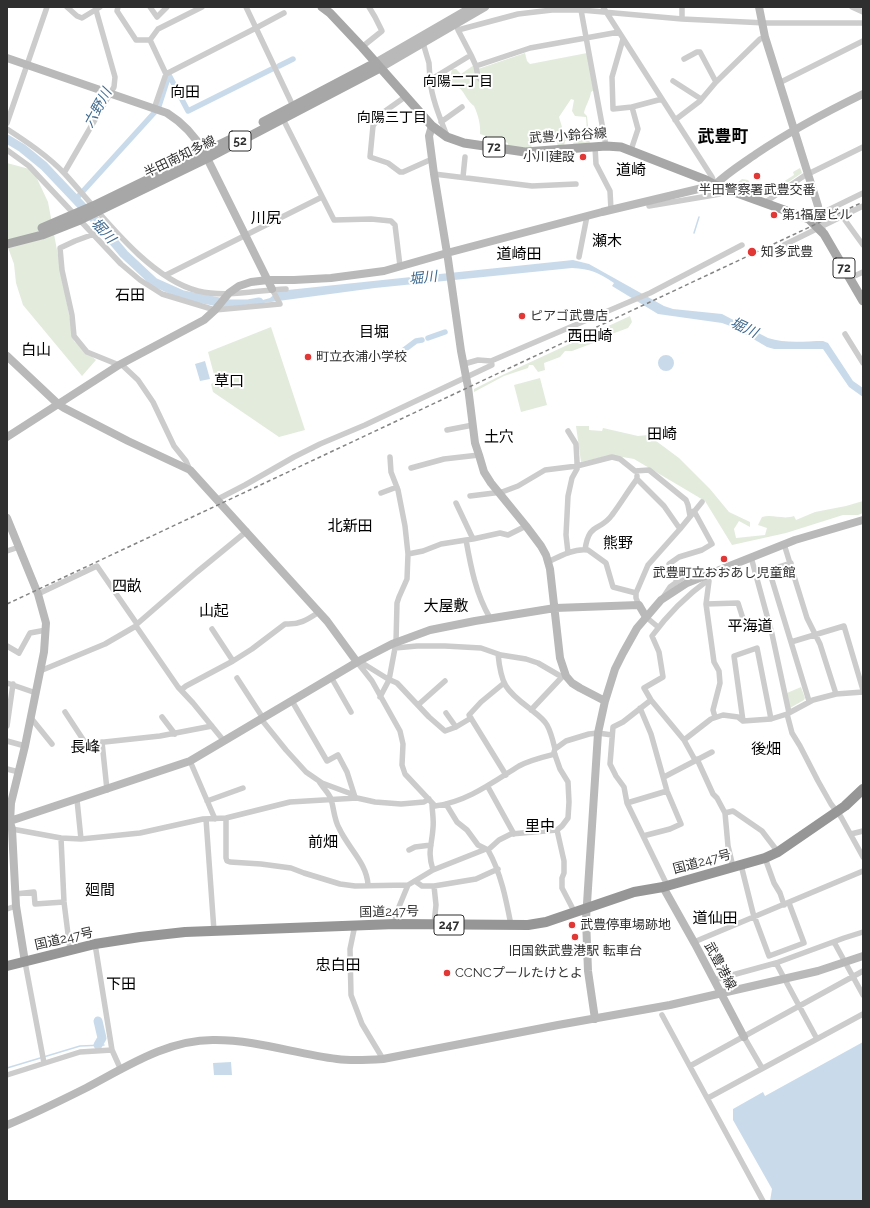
<!DOCTYPE html>
<html>
<head>
<meta charset="utf-8">
<style>
	body { margin:0 }
	#map { position:relative; width:870px; height:1208px; overflow:hidden; background:#fff; font-family:Raleway,sans-serif }
	canvas { display:block }
	.frame { position:absolute; inset:0; border:8px solid #2f2f2f; pointer-events:none }
</style>
</head>
<body>
<div id="map">
<canvas width="870" height="1208"></canvas>
<div class="frame"></div>
</div>
<script>
const c = document.querySelector('canvas').getContext('2d');
c.lineJoin = 'round';
function fillPath(path, color) { c.fillStyle = color; c.fill(path, 'evenodd'); }
function stroke(path, color, width, dash) { c.strokeStyle = color; c.lineWidth = width; c.lineCap = dash ? 'butt' : 'round'; c.setLineDash(dash || []); c.stroke(path); }
function write(font, color, halo, rows, align = 'center') {
  c.font = font + ' Raleway,"Noto Sans JP",sans-serif'; c.lineWidth = 4; c.setLineDash([]); c.textBaseline = 'middle'; c.strokeStyle = halo; c.fillStyle = color; for (const [text, x, y, turn = 0] of rows) {
    c.save(); c.translate(x, y); c.rotate((+turn || 0) * Math.PI / 180); c.textAlign = isNaN(turn) ? turn : align; if (halo) c.strokeText(text, 0, 0); c.fillText(text, 0, 0); c.restore();
  }
}
fillPath(new Path2D(`
	M525,53l2,8 3,3 57,-11 7,37 -3,2c-1,8 -6,14 -7,21l3,3 3,28 -16,2 -1,-3 12,-4 -1,-5 3,-2 -1,-15 -11,-1 -3,-5 2,-11 -3,-1 -12,18 3,10 -2,4 3,5 3,-3 3,6 -4,2 -1,5 -6,1 -1,-5 -5,-1 -1,-11 -16,3 -6,3 3,12 -24,-1v-4l-28,-9c1,-8 -2,-20 -6,-28 -2,-2 -4,-3 -5,-5 -5,-6 -6,-13 -15,-15l-4,-8 2,-9h4l5,5 13,-9 4,4z
	M7,163l26,7 15,32 26,139 22,19 -14,16 -59,-71 -7,-22 -2,-19 -7,-19z
	M800,168l2,5 -36,24 -31,-12 7,-6 6,1 4,6 17,5 25,-16 -1,-3z
	M630,316l2,6 -4,6 -30,11 -2,3 -24,9h-7l-5,6 -16,6 1,7 -7,2 -5,-7h-4l-1,3 -24,8 -30,16v-3l22,-11z
	M271,327l34,103 -26,7 -66,-45 -2,-8 5,-2 -8,-30z
	M540,378l7,27 -26,7 -7,-27z
	M576,426h13v4l13,1 1,-3 35,8 10,-1 31,23 31,31 19,23 21,10v5l-11,-6 -5,8 2,9 29,-3 2,-7 -9,-3 4,-8c11,-3 21,3 32,-1l2,4 19,-8 31,-6 17,-5v12l-5,2h-15l-57,18 -54,12 -27,-44 -71,-42 -23,-4 -30,7z
	M801,687l4,11 -1,2 -14,8 -3,-15z`), '#e3ebdd');
fillPath(new Path2D(`
	M573,260l16,4 75,42 9,3 49,5 46,24c18,6 37,3 55,3l5,2 25,38 10,7v9l-14,-10 -26,-38h-49l-7,-2 -34,-20 -11,-4 -64,-9 -46,-28 2,-3c-16,-11 -24,-14 -42,-15l-197,20 -134,18 29,-8 8,-7z
	M658 363a8 8 0 1 1 16 0a8 8 0 1 1-16 0Z
	M205,361l5,18 -10,2 -5,-17z
	M863,1042v159h-93l2,-12 -39,-69v-11l30,-17 2,4z
	M231,1062l1,13h-18l-1,-12z`), '#c9dbeb');
stroke(new Path2D(`
	M694,233l5,-16
	M7,1068l73,-22 24,-1`), '#c9dbeb', 1.5);
stroke(new Path2D(`
	M279,66l14,-7
	M159,106l10,-31 19,36 84,-42
	M75,200l79,-87
	M428,338l17,-6
	M404,350l12,-9 6,-1`), '#c9dbeb', 5.5);
stroke(new Path2D(`
	M7,139l15,9 22,18 53,56 27,32 30,28 29,13 46,9h19l11,-2
	M98,1045l4,-7 -4,-17`), '#c9dbeb', 9);
stroke(new Path2D(`
	M67,7l10,9 5,2 18,-11
	M118,7l-1,4 19,29h14
	M150,7l7,10 10,-10
	M246,7l10,21 28,-15
	M603,7l109,170 3,8
	M852,7l11,5
	M682,19v-12
	M457,27l1,3 60,-16 34,-4h29v-3
	M623,39l-11,38 1,32 19,-2 30,-8
	M423,43l6,20 1,17
	M362,47l20,-16 -7,-14 -6,-10
	M471,55l5,11 54,-18 89,-16
	M684,59l13,-7h3l16,30
	M476,66l2,11 8,8
	M166,74l-16,-34 8,-11 44,-22
	M673,81l28,18
	M779,83l84,-42
	M405,97l-24,17 -8,12 -3,31 18,6 12,9h3l29,-13
	M154,109l12,-35 90,-46 37,78
	M283,119l51,101 37,-1 20,2 4,4 5,41
	M675,120l25,-19 16,-19 44,-43 5,-2
	M441,122l21,-15
	M7,123l40,-116
	M7,129c20,13 41,27 58,45 34,37 82,104 133,117 29,7 59,-1 88,-2
	M447,136c-7,-18 -15,-37 -17,-56l41,-25 -13,-25
	M606,146l-25,-136 101,9 84,4h97
	M595,147l1,17 14,27 1,19
	M7,150l22,16 92,98 19,16 22,14 53,16 65,-6 -8,-15
	M631,150l7,-21 -6,-22
	M64,173l50,-86 1,-10 -19,-67
	M434,174l98,12 44,-2
	M463,177l2,-20
	M764,203l40,-27 59,-29
	M649,206l71,-12 6,-7
	M818,206l5,23
	M820,214l43,-21
	M842,216l21,29
	M94,234l-19,7 -15,7 2,22 10,45 2,21 13,16 32,13
	M784,245l79,-39
	M579,257l8,-41
	M166,275l156,-78
	M850,278l13,-6
	M845,334l18,29
	M121,364l17,16 15,22 21,44 12,15 4,9
	M464,364l14,-4 13,1 159,-68 92,-48
	M447,430l26,-5
	M390,457l1,15 7,18 7,36 3,28 -1,25 -8,18 -2,6 -1,39
	M411,468l33,-9 35,-4
	M637,479l27,27 16,23 -32,36 -12,28v5l3,7
	M381,493l16,-6
	M470,496l32,-4 16,-6 27,-16 32,-4 35,-9 8,2 15,12 14,-1 37,30 2,5 2,11
	M218,499l27,-14 49,-28 26,-13 45,-19 127,-60 -1,-4
	M456,503l17,36 -7,1c5,28 10,54 24,78
	M680,529l22,-27
	M473,539l27,-6 8,2 18,-9
	M784,544l23,74 13,26 16,50
	M585,550c4,-29 15,-18 27,-35 9,-12 16,-24 25,-36v-3
	M7,551l12,-4
	M568,553l-2,-18 2,-39 4,-18 5,-9v-7l-1,-18 -8,-13
	M408,554l15,-3 18,-7 25,-4
	M751,557l21,77 17,79
	M548,562c12,-6 27,-14 40,-12l18,13 7,24 23,6
	M791,563l-22,7 40,131
	M677,582l-8,-18 10,-7 23,-7 10,-6 -18,-33
	M38,594l59,-28 40,58
	M664,596l6,-9 15,-11
	M706,604l32,-1 8,25
	M646,617l12,10
	M136,626l42,61 15,16 31,38
	M212,629l21,32
	M791,642l53,-16 19,64
	M7,646l12,7 11,-20 16,-3
	M395,648l22,-2h28l36,2 20,7 25,4 12,4 24,14 4,-1
	M498,654c3,30 7,36 31,54 6,5 14,10 18,17 4,7 6,16 8,24
	M359,661l29,18 9,4 32,34 16,14 11,-4 15,-9
	M357,662l15,19 28,50 3,13 -1,21 3,9 30,32c32,-4 58,-24 84,-40 11,-6 24,-9 36,-12
	M40,671l65,-27 31,-18 1,-2 60,-52 50,-41
	M331,677l20,35
	M237,678l26,40
	M7,683l29,10
	M504,683l-23,19 -12,13 37,60
	M181,690l5,-4 47,-25 19,-12 33,-25c14,1 22,-4 34,-12
	M380,697l9,-17 6,-32 -2,-2
	M651,700l-28,22 -10,5 -3,37 6,12 8,11 3,16 40,82
	M292,701l35,60 11,-6 9,17 8,25
	M418,705l27,-24
	M640,708l11,26 16,57 14,33 -11,5 -27,7
	M531,710l31,-33
	M65,712l21,32
	M446,713l10,14
	M787,714l5,19 8,13 18,35 13,23 10,13 22,40
	M162,717l13,17
	M31,718l21,26
	M261,719l25,31 20,22 16,11 27,10 8,5 18,4 26,2 23,-2 5,-3
	M743,721l-9,-65 23,-8 14,71
	M7,726l6,-42
	M684,740l27,-21 12,-4 15,2 5,4 28,-2 16,-5 26,-14 23,-6 27,-2
	M7,741l18,5
	M102,742l5,48
	M73,748l13,-4 74,-8 52,-10
	M697,759l16,35 4,4 8,15 3,33 5,21
	M695,760l-11,-20 -33,-40 -7,-12 19,-11 -4,-25 -7,-16c16,-22 34,-40 56,-56l1,1 -3,23 8,58 5,9 1,12 -7,27 2,7
	M190,761l25,58
	M7,769l12,3
	M664,777l48,-25
	M319,781c3,6 10,12 12,18 3,10 3,20 8,29 9,20 28,35 29,57
	M488,787l26,47
	M77,800l4,39
	M207,801l36,-13
	M432,803c0,8 2,17 1,25 -1,17 -6,24 0,42
	M627,803l40,-12
	M446,804l11,18 10,8 11,15 10,5 11,-10 12,-6 46,-4 5,-4 6,-8 1,-16 -1,-20 -8,-13 -6,-17 1,-3 11,-8 23,-7 9,-1 14,2
	M725,813l8,-2 29,20 16,21
	M226,818v40l1,3 3,1 31,2 30,4 13,5 36,11 15,2 53,-1 25,-15 53,-21
	M206,819l8,112
	M12,829l49,9 20,1 30,-3 29,-3 63,-14 23,-1 64,-16 67,-4
	M557,830l7,31v12l-2,5v10l13,25
	M851,834l12,-3
	M61,838l3,64 6,48
	M409,850l6,-3 16,-2
	M488,850c13,23 18,49 23,75
	M765,858l9,25 6,10 4,12
	M741,865l12,48 16,43 35,-13 -15,-40
	M415,881l7,5h12l42,-7 22,-10
	M434,886l2,19 -2,19
	M15,894l19,-2 1,12 29,-2
	M7,909l9,-3
	M395,924l1,-10 12,-29
	M355,925l-5,24 1,46 11,29 21,35
	M694,942l169,-71
	M834,942l29,53
	M95,944l17,106 9,20
	M25,962l19,101
	M776,963l41,76
	M714,980l62,-17 68,-25 19,-6
	M662,1015l101,186
	M744,1037l18,31
	M690,1066l173,-95
	M7,1075l73,-23 32,-2
	M708,1098l155,-84`), '#ccc', 5.5);
stroke(new Path2D(`
	M759,7l6,30 53,169
	M7,58l160,55c16,10 28,23 37,39l68,137
	M375,63l97,-56
	M380,68l105,-61
	M432,126l-3,10 5,38 14,85 13,92 7,36 7,56 4,12 5,17 7,11 35,43 15,20 5,9 4,14 10,89 6,18 6,7 8,5 25,13
	M7,356l51,48 6,4 64,33 62,29 126,139 11,12 30,41
	M7,437l112,-72 85,-45 11,-10 14,-17 10,-7 12,-4 17,-2h26l37,-2 53,-7 63,-18 155,-41 113,-27c12,-12 27,-21 41,-31 34,-23 70,-42 107,-60
	M7,518l31,76 8,29 -2,29 -19,94 -14,57 -1,19 2,7 4,77 9,56
	M7,822l183,-61 169,-100 33,-17 38,-14 45,-9 80,-13 84,-3 7,12
	M663,887l32,57 49,93
	M595,1019l-7,-48 -2,-52 12,-186 7,-32 10,-32 8,-16 14,-25 24,-28 26,-17 108,-43 68,-20
	M7,1125c27,-11 53,-24 79,-37 40,-21 82,-49 129,-48 42,0 81,14 122,19 15,2 31,1 46,0l175,-34 112,-20 148,-34 45,-15`), '#b9b9b9', 8);
stroke(new Path2D(`
	M322,7l8,6 32,34 70,79 15,11 17,6 61,9 81,-6 15,1 85,33 9,5 94,34 15,15 39,67
	M263,122l112,-59
	M42,228l51,-22 138,-67
	M7,244l35,-9 38,-15 128,-62 172,-90`), '#a7a7a7', 9);
stroke(new Path2D(`
	M7,966l88,-22 45,-7 45,-5 210,-8 133,1 18,-3 88,-30 29,-5 102,-29 13,-6 67,-46 18,-17`), '#969696', 10);
stroke(new Path2D(`
	M7,604l856,-402`), '#848484', 1.5, [4, 3]);
for (const [x, y, r, color] of [
	[583,157,4,"#e13836"],
	[757,176,4,"#e13836"],
	[774,215,4,"#e13836"],
	[752,252,5,"#e13836"],
	[522,316,4,"#e13836"],
	[308,357,4,"#e13836"],
	[724,559,4,"#e13836"],
	[572,925,4,"#e13836"],
	[575,937,4,"#e13836"],
	[447,973,4,"#e13836"]
]) { const dot = new Path2D(); dot.arc(x, y, r, 0, 2 * Math.PI); c.fillStyle = color; c.fill(dot); stroke(dot, '#fff', 1.5); }
for (const [x, y, w] of [
	[240,141,22],
	[494,147,22],
	[844,268,22],
	[449,925,30]
]) { const box = new Path2D(); box.roundRect(x - w / 2, y - 10, w, 20, 3); c.fillStyle = '#fff'; c.fill(box); stroke(box, '#2f2f2f', 1); }
write('bold 12px', '#2f2f2f', null, [
	["52",240,141],
	["72",494,147],
	["72",844,268],
	["247",449,925]
]);
write('13px', '#2f2f2f', '#fff', [
	["武豊小鈴谷線",568,136,-4],
	["半田南知多線",180,157,-26],
	["国道247号",702,862,-15],
	["国道247号",389,912,-1],
	["国道247号",64,939,-13],
	["武豊港線",720,966,62]
]);
write('13px', '#2f2f2f', '#fff', [
	["小川建設",575,157,"right"],
	["半田警察署武豊交番",757,190,"center"],
	["第1福屋ビル",782,215],
	["知多武豊",761,252],
	["ピアゴ武豊店",530,316],
	["町立衣浦小学校",316,357],
	["武豊町立おおあし児童館",724,573,"center"],
	["武豊停車場跡地",580,925],
	["旧国鉄武豊港駅 転車台",575,951,"center"],
	["CCNCプールたけとよ",455,973]
], 'left');
write('14px', '#000', '#fff', [
	["向陽二丁目",458,82],
	["向陽三丁目",392,118]
]);
write('italic 14px', '#3e698f', '#fff', [
	["六野川",98,108,-61],
	["堀川",103,231,48],
	["堀川",423,278,-6],
	["堀川",744,328,26]
]);
write('15px', '#000', '#fff', [
	["向田",185,92],
	["道崎",631,170],
	["川尻",266,218],
	["瀬木",607,241],
	["道崎田",519,254],
	["石田",130,295],
	["目堀",374,332],
	["西田崎",590,336],
	["白山",36,350],
	["草口",229,381],
	["田崎",662,434],
	["土穴",499,437],
	["北新田",350,526],
	["熊野",618,543],
	["四畝",127,586],
	["大屋敷",446,606],
	["山起",214,611],
	["平海道",750,626],
	["長峰",85,747],
	["後畑",766,749],
	["里中",540,826],
	["前畑",323,842],
	["廻間",100,890],
	["道仙田",715,918],
	["忠白田",338,965],
	["下田",121,984]
]);
write('bold 17px', '#000', '#fff', [
	["武豊町",723,137]
]);
</script>
</body>
</html>
